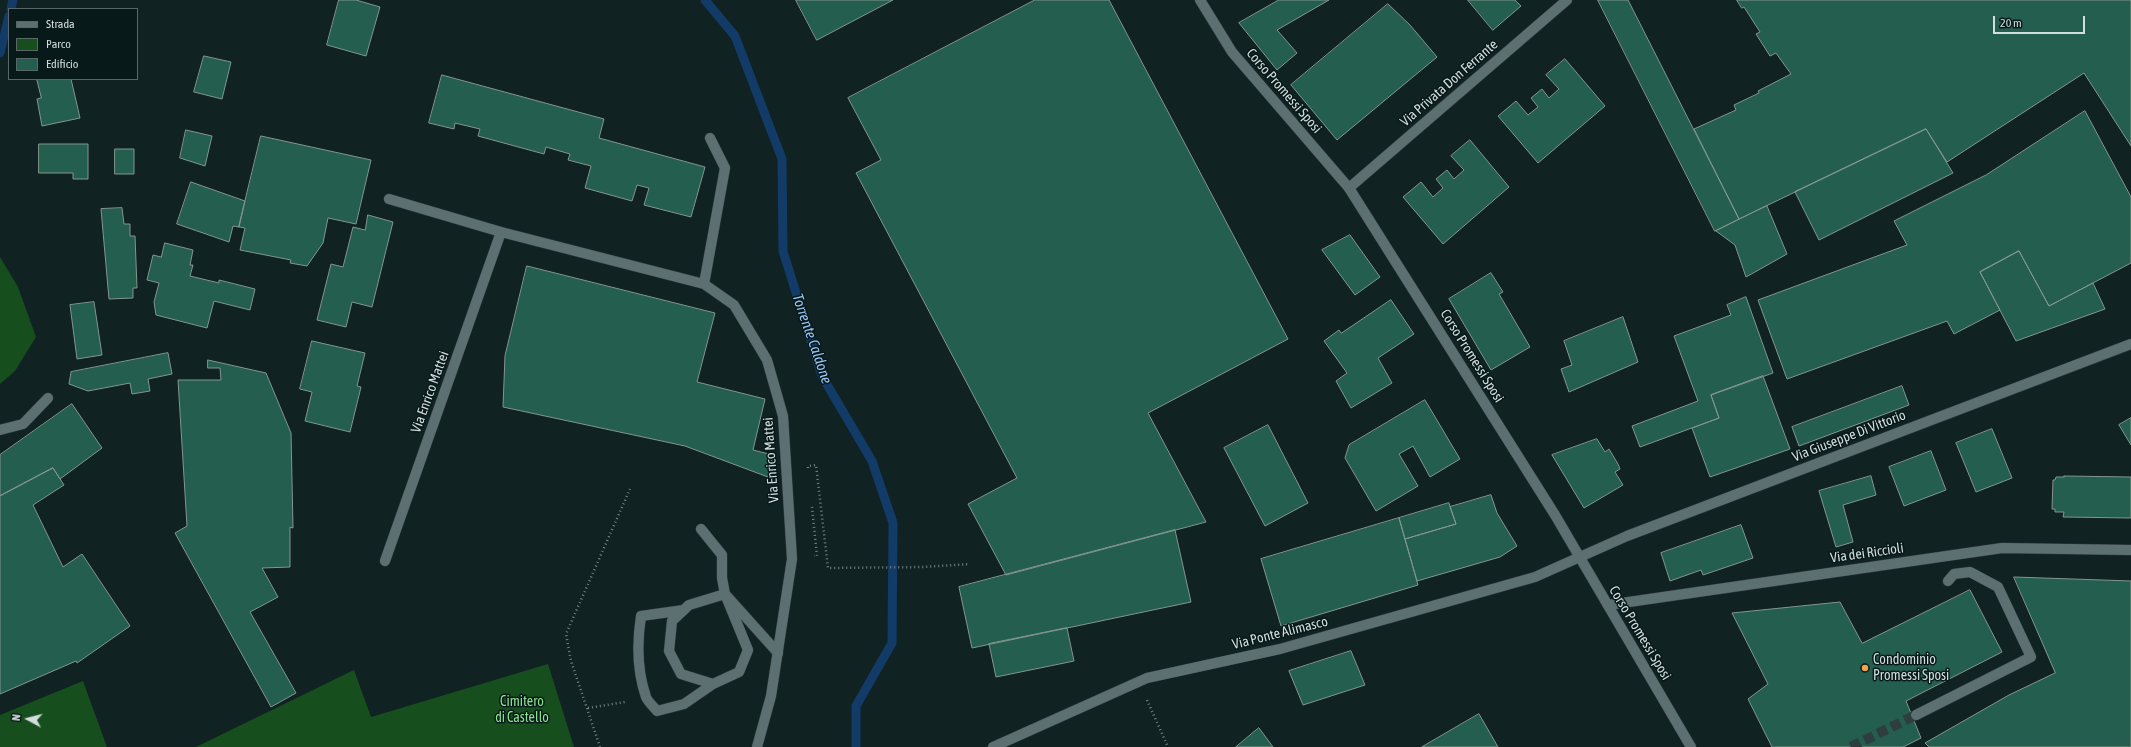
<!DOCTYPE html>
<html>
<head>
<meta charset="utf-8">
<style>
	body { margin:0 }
	#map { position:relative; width:2131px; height:747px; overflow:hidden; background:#112223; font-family:"Asap Condensed",sans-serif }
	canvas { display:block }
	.legend { position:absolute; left:8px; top:8px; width:130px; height:72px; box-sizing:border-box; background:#08191a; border:1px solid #596768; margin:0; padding:5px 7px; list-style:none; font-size:12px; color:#d2dddd }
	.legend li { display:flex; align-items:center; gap:8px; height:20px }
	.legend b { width:20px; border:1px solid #596768 }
	.north { position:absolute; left:8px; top:699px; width:40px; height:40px; -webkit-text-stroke:3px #08191a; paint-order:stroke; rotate:277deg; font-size:11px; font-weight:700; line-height:16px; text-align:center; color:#d2dddd }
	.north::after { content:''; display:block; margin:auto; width:14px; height:18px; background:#d2dddd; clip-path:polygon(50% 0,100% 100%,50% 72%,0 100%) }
	.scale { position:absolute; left:1993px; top:16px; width:92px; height:18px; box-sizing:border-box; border:2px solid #d2dddd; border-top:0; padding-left:5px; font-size:12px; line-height:14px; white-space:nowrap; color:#d2dddd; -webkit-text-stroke:3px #08191a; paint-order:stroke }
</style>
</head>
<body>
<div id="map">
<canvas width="2131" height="747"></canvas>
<ul class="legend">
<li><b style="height:5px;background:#5d7071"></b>Strada</li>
<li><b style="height:11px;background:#174e1d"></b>Parco</li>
<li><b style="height:11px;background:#235e4e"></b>Edificio</li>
</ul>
<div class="north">N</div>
<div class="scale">20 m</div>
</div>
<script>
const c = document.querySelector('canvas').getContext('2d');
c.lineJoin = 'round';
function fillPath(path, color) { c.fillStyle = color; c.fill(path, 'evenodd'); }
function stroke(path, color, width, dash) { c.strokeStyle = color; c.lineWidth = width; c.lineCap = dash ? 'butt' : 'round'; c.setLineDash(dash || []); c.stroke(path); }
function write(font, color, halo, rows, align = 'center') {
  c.font = font + ' "Asap Condensed",sans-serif'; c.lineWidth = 3; c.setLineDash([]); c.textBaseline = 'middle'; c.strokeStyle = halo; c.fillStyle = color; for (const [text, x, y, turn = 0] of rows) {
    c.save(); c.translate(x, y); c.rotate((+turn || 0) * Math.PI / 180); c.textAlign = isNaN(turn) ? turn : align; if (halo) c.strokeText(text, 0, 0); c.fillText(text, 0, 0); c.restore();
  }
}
fillPath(new Path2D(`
	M0,257l18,30 18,50 -21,34 -15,13z
	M548,664l26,83h-378l158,-77 17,47z
	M83,681l24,66h-107v-32z`), '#174e1d');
stroke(new Path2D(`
	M705,0l30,36 47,123 1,92 39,125 50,85 21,62 -1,120 -36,63v41
	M11,9l2,-9
	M0,53l9,-37`), '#123b68', 9);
const building = new Path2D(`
	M339,0h17l24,7 -14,49 -39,-11z
	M796,0h97l-76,40z
	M1035,0h74l179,339 -140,74 58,109 -200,53 -38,-71 49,-26 -161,-305 25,-13 -33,-62z
	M1279,0h50l-52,30 20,23 -20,17 -38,-47z
	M1468,0h47l6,6 -28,24z
	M1598,0h30l111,219 -24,12z
	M1737,0h394v146l-47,-73 -137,89 -21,-33 -187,90 -45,-90 42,-19 -2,-5 25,-12 -1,-2 33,-17 -15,-21 -6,3 -14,-22 4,-2 -16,-25 -2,1z
	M1388,4l22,21 27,32 -100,83 -46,-55z
	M204,56l27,6 -9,37 -28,-7z
	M1565,59l40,47 -67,57 -40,-47 18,-15 12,14 10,-8 -7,-9 11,-9 7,9 10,-9 -13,-14z
	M442,75l162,44 -5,19 106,29 -14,50 -47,-12 5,-17 -12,-3 -5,16 -47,-13 6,-22 -23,-6 2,-6 -24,-7 -2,7 -66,-18 2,-7 -25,-6 -1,6 -25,-6z
	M37,79h34l9,39 -38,8 -5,-27 4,-1z
	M2085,111l46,86v66l-82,43 -30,-55 -39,21 20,38 -46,24 -7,-13 -160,58 -29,-79 149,-55 -13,-24 92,-46z
	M1926,129l27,44 -134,67 -24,-48z
	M186,130l26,6 -7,30 -25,-8z
	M261,136l110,24 -15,64 -28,-6 -5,25 -16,23 -17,-3 1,-3 -51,-10 5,-22 -6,-1z
	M1470,140l39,47 -66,57 -40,-47 18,-15 12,15 10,-9 -7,-9 11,-9 7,9 10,-9 -13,-14z
	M39,144h49v35h-15v-6h-34z
	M115,149h19v25h-19z
	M191,182l54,19 -6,26 -6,-1 -4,16 -52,-18z
	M1767,206l20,48 -41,23 -11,-32 -19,-14z
	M122,208l2,16h6v12h5l2,52h-4v10l-24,1 -8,-90z
	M368,215l25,7 -21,85 -20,-5 -6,25 -29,-7 14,-56 12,3 10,-40 12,3z
	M1350,235l30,42 -25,18 -33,-45z
	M165,243l28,7 -3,15h3l-3,11 29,7v-3l36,9 -5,21 -36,-9 -7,27 -51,-13 -2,-13 5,-19 -12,-3 6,-25 8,2z
	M2019,251l30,55 44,-23 12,26 -89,32 -36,-69z
	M527,266l188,47 -18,69 68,17 -12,51 20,5 -5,22 -83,-31 -182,-39 2,-51z
	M1491,273l12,19 -4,2 31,53 -39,23 -42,-71z
	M1746,297l27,76 -62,22 8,23 -79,29 -8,-21 66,-25 -24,-65 57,-21 -4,-10z
	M1391,300l23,34 -36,24 14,25 -41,25 -15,-27 11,-8 -23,-32 15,-11 2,3z
	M94,302l8,53 -25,4 -7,-54z
	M1623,317l15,45 -69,30 -8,-23 11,-4 -8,-24z
	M312,341l53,12 -8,33 4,1 -11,45 -45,-11 7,-29 -12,-3z
	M168,353l4,21 -24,5 2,12 -18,3 -2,-11 -42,8 -19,-7 2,-12z
	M208,360l58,13 25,60 2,95 -3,-1v40l-28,1 16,29 -28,15 46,81 -25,14 -96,-174 12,-7 -9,-146h43l-1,-12h-12z
	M1763,376l27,73 -80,28 -18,-49 27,-10 -8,-23z
	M1902,386l7,19 -110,41 -7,-19z
	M1425,400l35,59 -30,18 -17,-31 -14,8 19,32 -42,25 -31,-53 4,-13z
	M72,404l30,44 -42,31 -7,-11 -53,28v-41z
	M2131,418v27l-12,-20z
	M1268,425l40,78 -43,23 -41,-78z
	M1992,429l20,49 -36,14 -20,-49z
	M1597,439l8,13 4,-3 9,15 2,5 -5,3 8,13 -39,23 -32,-53z
	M1931,451l15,39 -42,16 -15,-39z
	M53,468l11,17 -31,20 30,62 19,-13 48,72 -53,37 -1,-2 -76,33v-198z
	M1871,476l5,19 -33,10 10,37 -17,5 -17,-56z
	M2064,476l67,1v41l-68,-1 1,-5h-9v-3h-3l1,-29h2l1,-3h8z
	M1491,495l6,18 20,33 -17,11 -83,24 -12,-42 51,-15 -6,-17z
	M1449,503l7,21 -51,15 -6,-21z
	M1399,518l19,67 -137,41 -20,-67z
	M1741,525l12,33 -50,17 -2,-5 -31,11 -9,-28z
	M1175,530l16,72 -219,46 -13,-61z
	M2014,577l117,4v166h-202l-4,-4 84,-48 46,-22z
	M1970,590l32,62 -96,49 15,37 -18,9h-131l-24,-48 20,-15 -36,-71 108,-11 22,41z
	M1067,628l7,33 -78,16 -7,-33z
	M1351,651l14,34 -62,20 -14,-34z
	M1479,714l19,33h-76z
	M1259,728l14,19h-37z`);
fillPath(building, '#235e4e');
stroke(building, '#83968f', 1);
stroke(new Path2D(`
	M1851,747l65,-32`), '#2e3e3f', 10, [10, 5]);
const lane = new Path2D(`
	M0,430l23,-6 25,-26
	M701,529l21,26v23l3,16 -36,11 -17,16 -3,30 12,23 32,10 26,-12 9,-22 -23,-56 53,59
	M684,610l-43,6c-4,26 -4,55 5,81 2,5 8,10 11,14l27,-7 29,-20`);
const street = new Path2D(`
	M1349,188l218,-188
	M389,199l112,33 203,52 30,21 33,55 16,56 9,143 -21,137 -14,51
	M704,284l21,-116 -15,-30
	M385,561l116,-329
	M1608,605l394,-57 129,2
	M1916,715l115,-58 -33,-70 -28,-15 -16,2 -6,7
	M993,747l154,-69 133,-29 255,-72 92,-41 504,-192`);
const secondary = new Path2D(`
	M1200,0l32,52 117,136 206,327 136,232`);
stroke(lane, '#323e3e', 11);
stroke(street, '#323e3e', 11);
stroke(secondary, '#323e3e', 11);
stroke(new Path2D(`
	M808,468v-2l8,-1 12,103 96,-1 46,-3
	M812,507l5,49h-3
	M1147,700l21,47
	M588,708l37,-6
	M600,747l-29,-86 -5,-27 64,-145`), '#768485', 2.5, [1, 3]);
stroke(lane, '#5d7071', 10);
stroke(street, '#5d7071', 10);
stroke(secondary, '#5d7071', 10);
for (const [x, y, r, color] of [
	[1865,668,4,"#f6a248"]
]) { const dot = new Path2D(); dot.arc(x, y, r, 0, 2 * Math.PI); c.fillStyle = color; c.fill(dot); stroke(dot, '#08191a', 1.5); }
write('14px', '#d2dddd', '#08191a', [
	["Via Privata Don Ferrante",1449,83,-41],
	["Corso Promessi Sposi",1284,91,49],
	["Corso Promessi Sposi",1472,356,58],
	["Via Enrico Mattei",430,392,-70],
	["Via Giuseppe Di Vittorio",1849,436,-21],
	["Via Enrico Mattei",771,460,-94],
	["Via dei Riccioli",1867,553,-8],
	["Via Ponte Alimasco",1280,633,-14],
	["Corso Promessi Sposi",1640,633,59]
]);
write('14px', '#d2dddd', '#08191a', [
	["Condominio",1873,660],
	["Promessi Sposi",1873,676]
], 'left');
write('14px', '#8ce38f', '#08191a', [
	["Cimitero",522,702],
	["di Castello",522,718]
]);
write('italic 15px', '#99c4f7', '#08191a', [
	["Torrente Caldone",812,339,71]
]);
</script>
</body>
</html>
